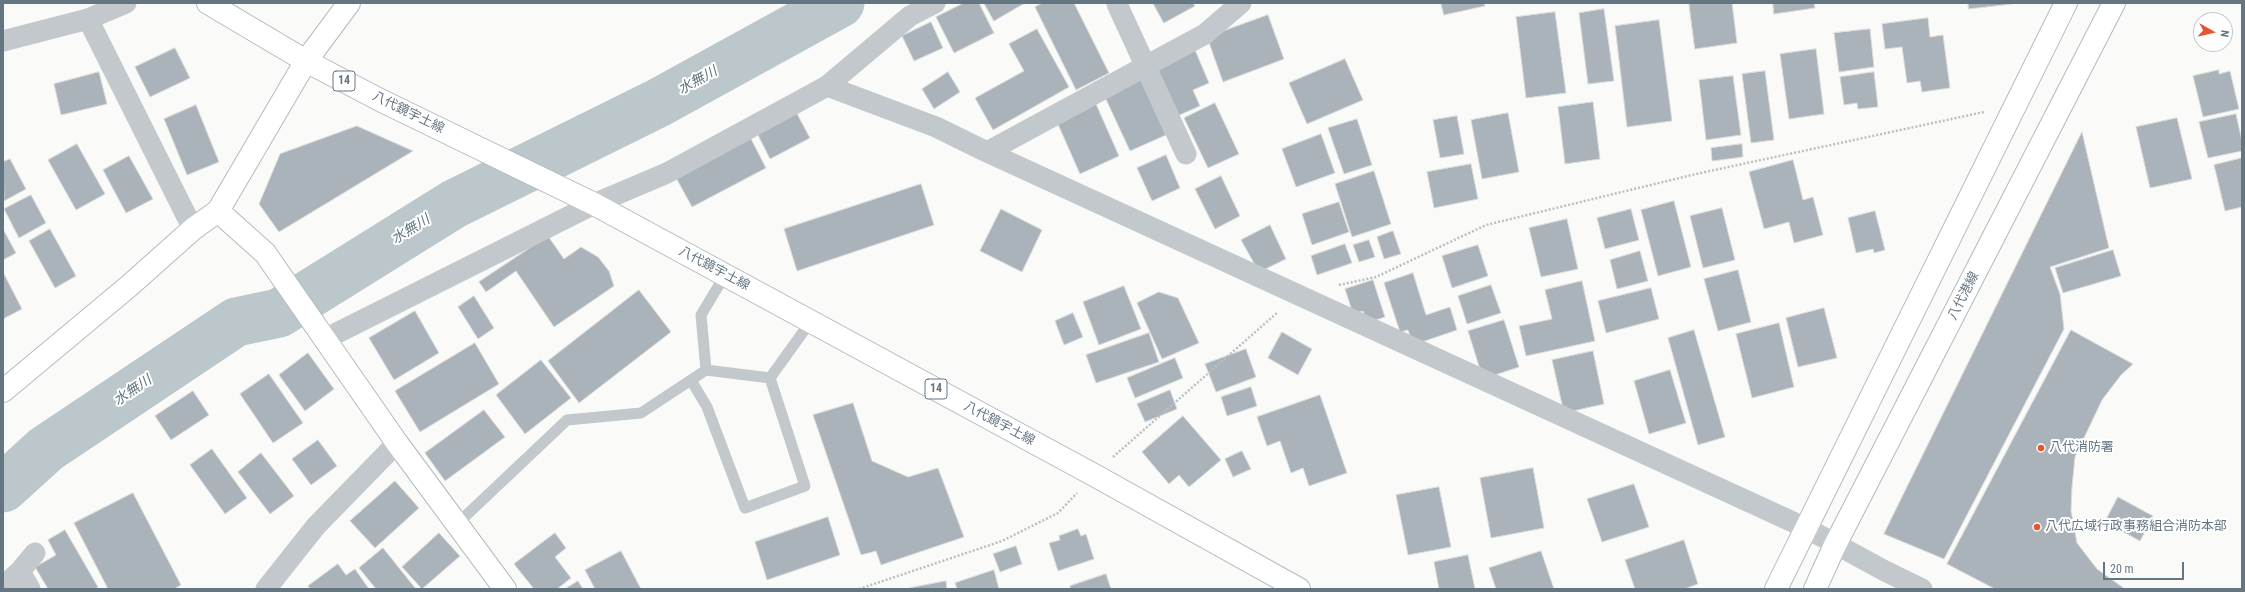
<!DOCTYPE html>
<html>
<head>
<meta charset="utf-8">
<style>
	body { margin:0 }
	#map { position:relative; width:2245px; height:592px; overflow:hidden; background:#fafaf8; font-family:"Roboto Condensed",sans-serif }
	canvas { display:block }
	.frame { position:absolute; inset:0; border:4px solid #657683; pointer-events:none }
	.north { position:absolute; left:2193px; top:12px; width:40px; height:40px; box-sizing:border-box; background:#fff; border:1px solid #c1c8cd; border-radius:50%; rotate:98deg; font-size:11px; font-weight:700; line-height:16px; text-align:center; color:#657683 }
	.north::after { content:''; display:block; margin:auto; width:14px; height:18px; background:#e4572e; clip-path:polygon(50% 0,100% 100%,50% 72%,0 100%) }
	.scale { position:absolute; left:2103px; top:562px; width:81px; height:18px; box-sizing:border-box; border:2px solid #657683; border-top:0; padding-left:5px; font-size:12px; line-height:14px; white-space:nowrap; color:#657683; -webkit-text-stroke:3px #fff; paint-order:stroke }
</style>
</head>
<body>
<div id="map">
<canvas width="2245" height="592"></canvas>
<div class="frame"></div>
<div class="north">N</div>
<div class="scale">20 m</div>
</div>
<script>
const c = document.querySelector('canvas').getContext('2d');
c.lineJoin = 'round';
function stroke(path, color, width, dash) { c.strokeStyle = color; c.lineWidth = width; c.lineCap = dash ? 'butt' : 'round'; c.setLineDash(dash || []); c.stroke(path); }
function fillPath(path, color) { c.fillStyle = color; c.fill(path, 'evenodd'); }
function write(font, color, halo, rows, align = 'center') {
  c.font = font + ' "Roboto Condensed","Noto Sans JP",sans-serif'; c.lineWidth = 4; c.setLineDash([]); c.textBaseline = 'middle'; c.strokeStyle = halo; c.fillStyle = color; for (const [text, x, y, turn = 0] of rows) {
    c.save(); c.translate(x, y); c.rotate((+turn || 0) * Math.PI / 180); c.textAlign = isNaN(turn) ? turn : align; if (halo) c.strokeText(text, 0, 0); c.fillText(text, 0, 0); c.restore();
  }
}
stroke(new Path2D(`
	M3,488l43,-39 190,-127 43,-9 175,-109 204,-101 182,-100`), '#bbc7cb', 49);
const building = new Path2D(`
	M964,3h15l15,30 -40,20 -18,-36z
	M984,3h41l-31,18z
	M1043,3h31l35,70 -33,17 -41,-83z
	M1153,3h40l2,3 -31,17z
	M1441,3h43l1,3 -41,9z
	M1689,3h43l5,40 -42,6z
	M1773,3h41l1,5 -41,6z
	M1968,3h44v1l-43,5z
	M1604,9l10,72 -26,3 -9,-71z
	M1555,12l11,81 -40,5 -10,-81z
	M1268,15l16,44 -61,23 -16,-45z
	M1928,18l2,19 13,-2 7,53 -28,4 -2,-11 -13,2 -5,-36 -17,2 -3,-25z
	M1659,20l13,101 -45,6 -12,-101z
	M931,22l12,26 -29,13 -12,-25z
	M1037,29l32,58 -76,43 -18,-32 49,-27 -15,-27z
	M1870,29l4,38 -35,5 -5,-39z
	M175,48l15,30 -40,19 -15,-30z
	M1816,49l8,65 -35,5 -9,-65z
	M1195,50l14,33 -16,7 7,16 -25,11 -21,-49z
	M1345,59l18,41 -56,24 -18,-41z
	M2219,70v4l11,-3 9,38 -36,8 -10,-41z
	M1765,71l9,69 -23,3 -9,-69z
	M99,72l8,32 -46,11 -7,-31z
	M948,72l12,20 -26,17 -12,-20z
	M1874,72l4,35 -20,2 -1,-6 -13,2 -4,-28z
	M1733,76l8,59 -35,5 -7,-60z
	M1140,78l26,57 -36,16 -26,-56z
	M1593,102l7,57 -35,5 -7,-57z
	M1215,103l24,51 -31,14 -24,-50z
	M1096,104l23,52 -39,18 -23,-52z
	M196,105l23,57 -32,13 -23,-56z
	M795,110l15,28 -40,21 -14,-28z
	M1508,113l11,59 -37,7 -11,-59z
	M2236,114l6,27v10l-34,7 -9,-36z
	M1457,116l7,38 -24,4 -7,-38z
	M2177,118l15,61 -42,9 -14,-61z
	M1357,119l15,46 -28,9 -16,-46z
	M357,126l56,25 -134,81 -20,-28 21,-50z
	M2082,132l27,116 -59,19 10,27 4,35 -120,230 -60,-25z
	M1321,134l14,39 -39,14 -14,-38z
	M749,135l17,33 -74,39 -18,-33z
	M77,144l28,50 -29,16 -28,-50z
	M1742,144l1,13 -31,4 -1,-13z
	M1166,155l14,33 -28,13 -15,-33z
	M129,156l24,43 -27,14 -23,-43z
	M2242,158v49l-17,4 -11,-46z
	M10,159l16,30 -22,12 -1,-39z
	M1793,160l10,40 10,-3 10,38 -29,8 -5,-21 -25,7 -15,-57z
	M1471,164l7,35 -44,9 -7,-36z
	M1374,171l17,53 -39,13 -17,-53z
	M1221,176l19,40 -25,13 -20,-40z
	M921,184l13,41 -137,46 -13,-42z
	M31,195l15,28 -27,15 -15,-29z
	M1674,201l17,66 -33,9 -17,-66z
	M1339,202l10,30 -37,13 -10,-31z
	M1722,208l13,52 -32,8 -13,-52z
	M1001,209l41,21 -20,42 -42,-21z
	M1631,209l8,31 -34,9 -8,-31z
	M1875,211l10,39 -11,3 -1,-4 -17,4 -8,-35z
	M1567,219l11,50 -37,8 -12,-49z
	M1270,225l16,34 -27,13 -18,-32z
	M3,229l13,24 -13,7z
	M50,229l26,47 -21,12 -26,-47z
	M1393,231l8,23 -17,5 -7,-22z
	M548,236l16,23 17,-12 17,10 11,14 5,15 -60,41 -38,-56 -30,21 -7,-10z
	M1369,240l6,17 -16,5 -6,-17z
	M1345,244l7,19 -35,12 -6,-19z
	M1478,245l10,31 -36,12 -10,-32z
	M2113,250l8,26 -58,17 -8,-25z
	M1640,251l8,30 -31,8 -7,-29z
	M1738,270l13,52 -33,9 -14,-52z
	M3,272l19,37 -19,10z
	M1413,273l13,42 24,-8 7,23 -44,15 -5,-15 -8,2 -16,-49z
	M1373,280l12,37 -18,6 -4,-12 -10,3 -8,-25z
	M1582,281l13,60 -69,15 -7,-30 33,-7 -7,-29z
	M1491,285l10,28 -34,11 -9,-28z
	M1124,286l17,43 -42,16 -16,-43z
	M1651,288l8,31 -53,14 -8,-32z
	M639,290l32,42 -92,71 -31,-42z
	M1159,292l19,6 21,45 -37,16 -25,-56z
	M474,296l20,32 -16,11 -20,-32z
	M1824,308l13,50 -39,9 -12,-49z
	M415,311l24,42 -45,27 -25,-42z
	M1073,313l10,24 -19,8 -9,-24z
	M1504,320l15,47 -36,12 -15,-48z
	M1779,323l15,64 -42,11 -16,-64z
	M1694,330l31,107 -27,8 -30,-107z
	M2071,330l62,34 -12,11 -19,25 -27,57 -3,30 -1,24 6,32 20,26 28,20h-130l-48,-25z
	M1282,332l30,17 -14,26 -30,-17z
	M1149,333l10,29 -63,21 -10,-28z
	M475,343l24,41 -79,48 -25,-41z
	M1246,349l10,28 -40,15 -11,-28z
	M1593,351l11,53 -40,9 -12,-53z
	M308,353l26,36 -29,22 -26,-36z
	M1175,358l8,20 -48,20 -8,-20z
	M541,360l30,38 -46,36 -29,-39z
	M1670,370l16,53 -37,11 -15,-53z
	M269,374l34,49 -30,20 -33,-49z
	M1251,387l6,19 -30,10 -6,-19z
	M1170,390l7,19 -32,13 -8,-18z
	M193,391l16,24 -38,25 -16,-24z
	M1320,395l27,78 -38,13 -6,-18 -12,5 -11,-32 -13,5 -10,-29z
	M853,403l19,58 36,16 30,-9 26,69 -83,28 -5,-14 -15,4 -48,-140z
	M484,410l21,27 -60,44 -20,-28z
	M1183,416l38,44 -32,27 -10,-12 -10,9 -27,-32z
	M318,440l19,26 -26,19 -19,-26z
	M212,449l35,49 -22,16 -35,-49z
	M1242,451l9,18 -18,8 -8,-18z
	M261,453l33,43 -24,18 -32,-42z
	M1533,468l11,60 -53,10 -11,-60z
	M395,481l24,27 -44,40 -25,-27z
	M1634,484l15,43 -47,15 -15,-43z
	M1439,487l12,60 -43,8 -12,-60z
	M133,493l48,92 -7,4h-66l-34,-66z
	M2118,497l35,19 -13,25 -35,-19z
	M828,517l12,38 -73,25 -12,-38z
	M1078,529l3,7 5,-2 8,25 -36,12 -9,-28 11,-3 -1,-4z
	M65,530l33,57 -3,2h-47l-13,-22 21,-12 -8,-15z
	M439,533l21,23 -38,33 -20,-22z
	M555,533l11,15 -11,9 16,21 -14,11h-23l-20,-25z
	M1684,540l14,44 -14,5h-49l-10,-29z
	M1016,546l6,18 -22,8 -7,-18z
	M383,548l33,41h-40l-17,-21z
	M621,551l20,38h-46l-10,-19z
	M1541,551l13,38h-58l-7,-21z
	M1468,555l7,34h-36l-5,-27z
	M338,564l8,11 9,-6 14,20h-59l-2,-3z
	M994,570l5,19h-42l-2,-6z
	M1106,574l5,15h-41v-3z
	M578,581l5,8h-18z
	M946,581l1,8h-37v-1z`);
fillPath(building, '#aab3b9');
stroke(building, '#dcdcda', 1);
const secondary = new Path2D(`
	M218,211l88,-150 43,-58
	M3,391l126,-105 64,-57 25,-18 47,42 132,190 108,146
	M1776,589l290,-586
	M1815,589l20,-44 279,-542`);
const primary = new Path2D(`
	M208,3l98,58 74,39 214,104 500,271 205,114`);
stroke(secondary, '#b3babf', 24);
stroke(primary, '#b5babe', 24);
stroke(new Path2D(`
	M1339,285l37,-8 110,-52 210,-51 288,-62
	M1113,457l165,-145
	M859,589l143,-48 56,-28 19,-20`), '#bbbfc2', 2.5, [2, 2]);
stroke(new Path2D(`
	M706,370l-5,-55 24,-40
	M691,380l16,27 38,101 60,-22 -35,-108 41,-57
	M457,524l110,-104 74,-7 65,-43 64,8`), '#c3c8cc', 11);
stroke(new Path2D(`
	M126,3l-38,16 105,210
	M1117,4l69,150
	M3,41l85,-22
	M827,86l109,41 51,25 819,376 79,43 37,18
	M987,152l218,-118 36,-31
	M325,339l269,-135 73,-31 160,-87 83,-70 25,-13
	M20,571l15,-18
	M3,586l17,-15 10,18
	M266,589l50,-63 81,-83`), '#c3c8cc', 21);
stroke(secondary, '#fff', 22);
stroke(primary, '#fff', 22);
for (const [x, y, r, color] of [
	[2041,448,4,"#e4572e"],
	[2037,527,4,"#e4572e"]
]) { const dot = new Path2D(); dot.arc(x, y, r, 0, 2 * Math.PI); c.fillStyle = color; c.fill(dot); stroke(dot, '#fff', 1.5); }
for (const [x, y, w] of [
	[344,81,22],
	[936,389,22]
]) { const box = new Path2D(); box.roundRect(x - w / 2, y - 10, w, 20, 3); c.fillStyle = '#fff'; c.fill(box); stroke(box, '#657683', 1); }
write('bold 12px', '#657683', null, [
	["14",344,81],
	["14",936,389]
]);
write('13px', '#657683', '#fff', [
	["八代鏡宇土線",408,113,26],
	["八代鏡宇土線",714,269,28],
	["八代港線",1964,296,-63],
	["八代鏡宇土線",999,424,28]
]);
write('13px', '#657683', '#fff', [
	["八代消防署",2049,448],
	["八代広域行政事務組合消防本部",2045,527]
], 'left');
write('italic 14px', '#60757c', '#fff', [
	["水無川",698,81,-29],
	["水無川",411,230,-32],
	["水無川",133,391,-34]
]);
</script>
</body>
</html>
